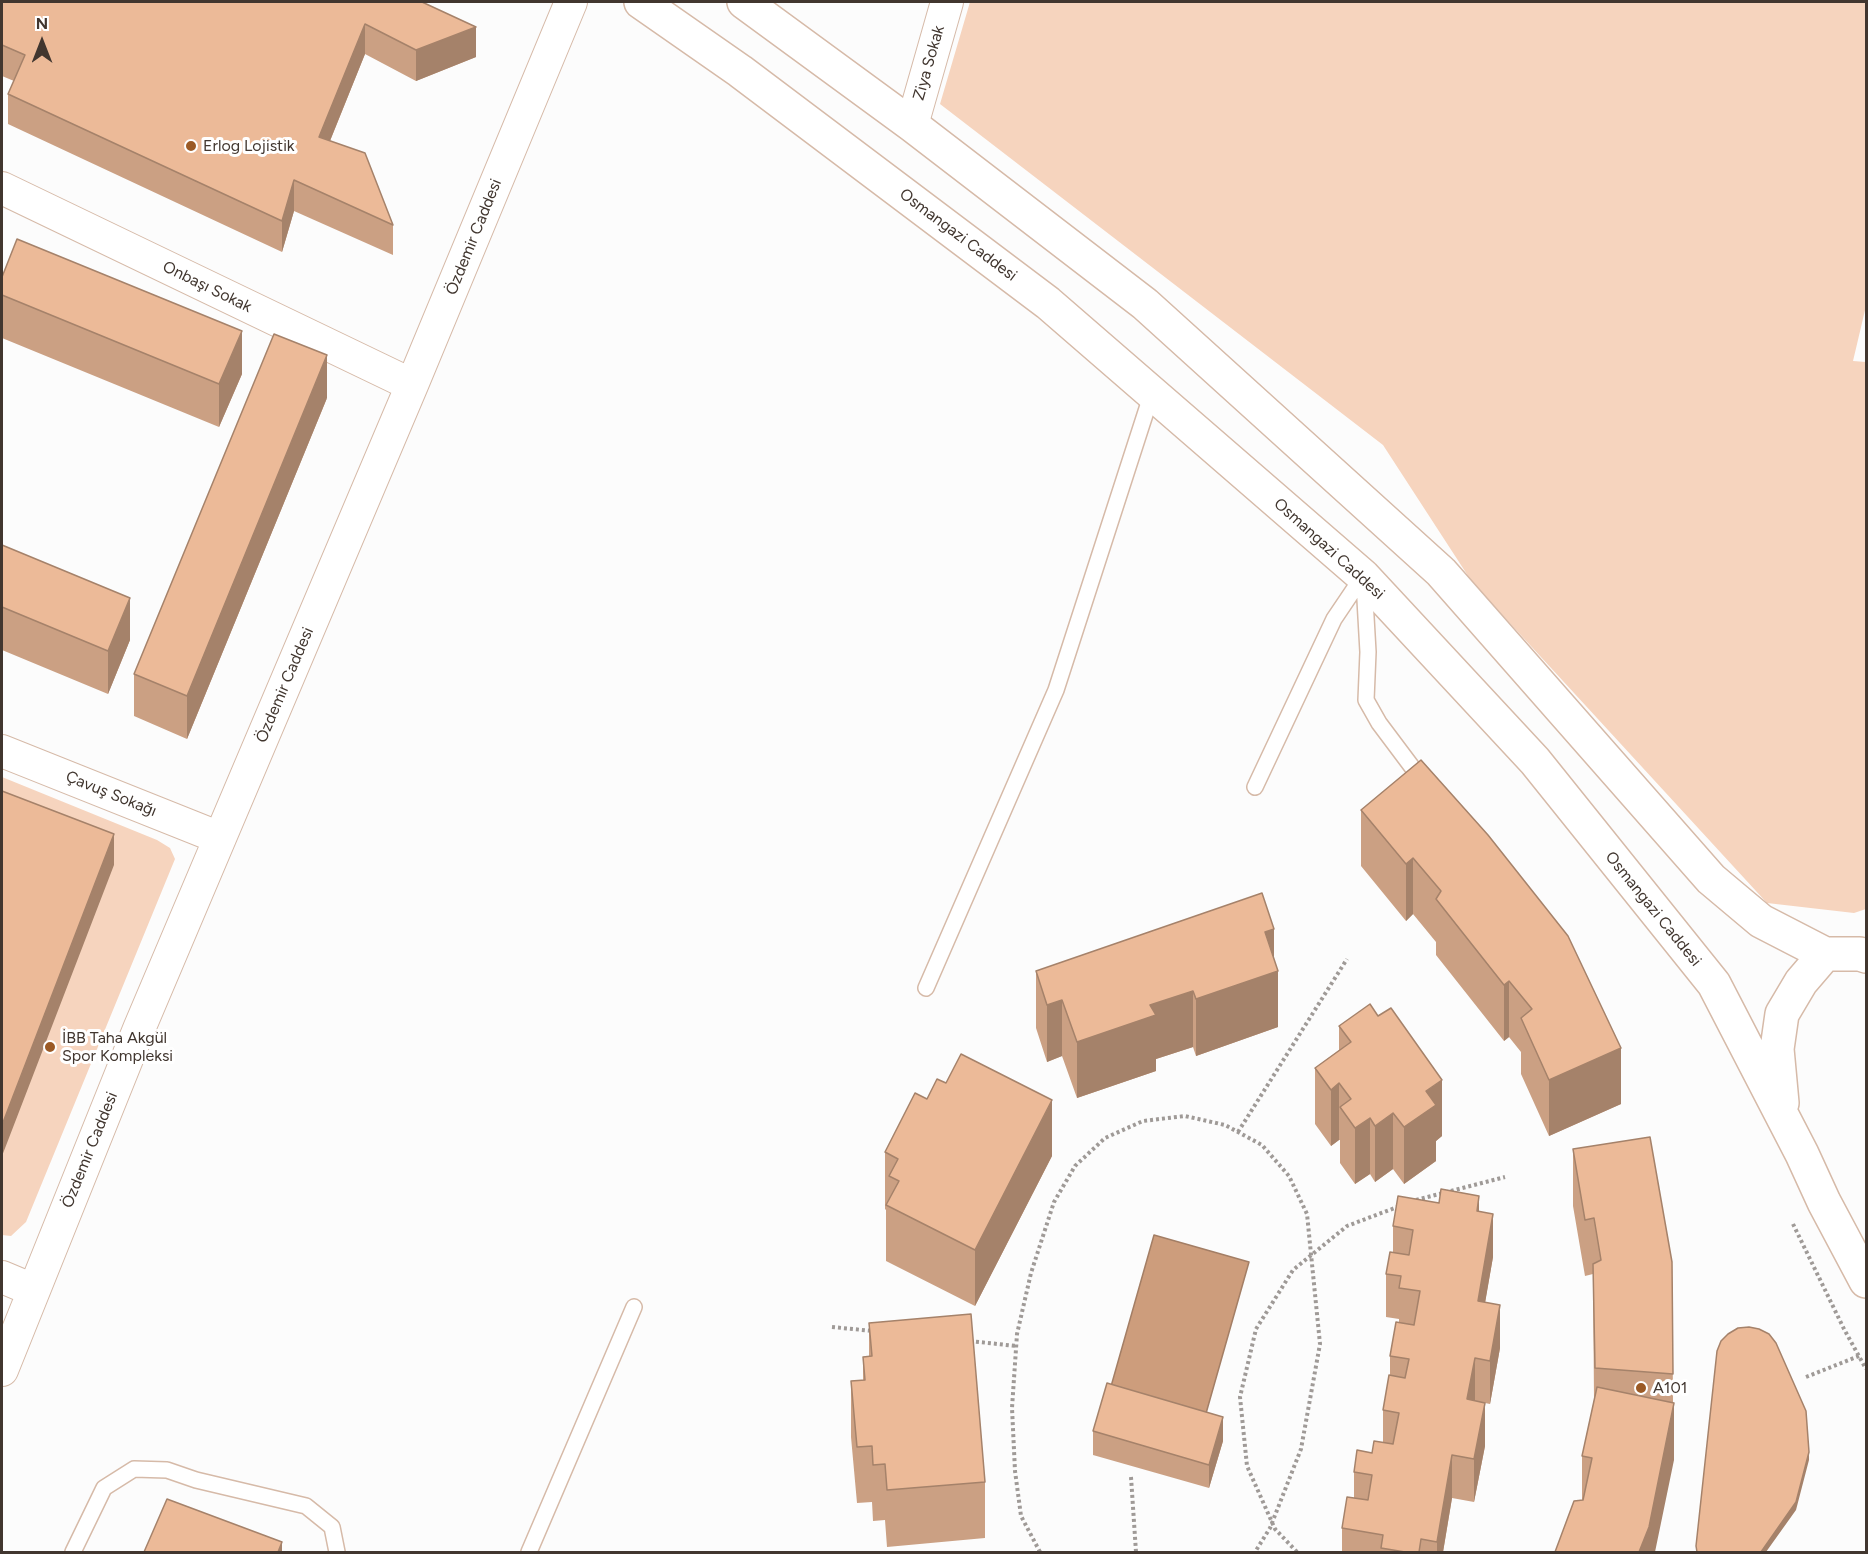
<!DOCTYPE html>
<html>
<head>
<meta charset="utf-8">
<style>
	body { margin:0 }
	#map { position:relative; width:1868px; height:1554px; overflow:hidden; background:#fcfcfc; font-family:Figtree,sans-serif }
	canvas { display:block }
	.frame { position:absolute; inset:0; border:3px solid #41362f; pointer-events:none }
	.north { position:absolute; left:12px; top:12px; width:60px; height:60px; -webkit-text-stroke:4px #fff; paint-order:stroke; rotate:0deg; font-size:16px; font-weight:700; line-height:24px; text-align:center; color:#41362f }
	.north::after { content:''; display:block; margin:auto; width:21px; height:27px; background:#41362f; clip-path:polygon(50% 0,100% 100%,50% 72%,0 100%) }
</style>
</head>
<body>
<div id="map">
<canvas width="1868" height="1554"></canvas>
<div class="frame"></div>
<div class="north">N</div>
</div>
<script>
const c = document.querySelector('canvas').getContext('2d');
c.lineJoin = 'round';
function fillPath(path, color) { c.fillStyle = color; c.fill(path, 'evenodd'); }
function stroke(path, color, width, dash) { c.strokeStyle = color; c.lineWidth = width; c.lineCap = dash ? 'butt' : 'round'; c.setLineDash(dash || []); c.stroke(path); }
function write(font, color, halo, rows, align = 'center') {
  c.font = font + ' Figtree,sans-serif'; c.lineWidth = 6; c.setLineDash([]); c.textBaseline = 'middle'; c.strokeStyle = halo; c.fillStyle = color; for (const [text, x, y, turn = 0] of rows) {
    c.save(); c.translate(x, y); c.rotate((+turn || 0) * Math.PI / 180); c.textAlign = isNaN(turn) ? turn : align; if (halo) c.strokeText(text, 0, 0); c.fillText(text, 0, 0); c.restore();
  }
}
fillPath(new Path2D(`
	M970,2h896v304l-13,55 13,1v547l-12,4 -87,-10 -295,-321 -89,-137 -443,-341z
	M2,777l155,63 13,8 5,11 -149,363 -15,14 -9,-1z`), '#f6d4be');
const water = new Path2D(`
	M1154,1235l95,27 -48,169 -95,-27z`);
fillPath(water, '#cd9d7c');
stroke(water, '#a37e65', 1.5);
const lane = new Path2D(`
	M1364,582l4,70 -2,48 13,23 45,60
	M1255,787l79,-168 29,-43
	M926,988l130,-298 96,-297
	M73,1552l31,-64 30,-19 33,1 29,10 110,26 26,21 5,25
	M529,1552l105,-245`);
const street = new Path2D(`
	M912,125l35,-123
	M2,188l410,197
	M2,751l218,87
	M2,1277l31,13
	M2,1370l137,-341 273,-644 159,-383`);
const primary = new Path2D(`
	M641,2l99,69 308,232 315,273 172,185 179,223 88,170 22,48 42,79
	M744,2l168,123 233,179 296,268 270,307 50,42 64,33h35l6,2
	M1782,1103l-5,-54 5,-35 19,-32 24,-28`);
stroke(lane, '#d6baa8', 18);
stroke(street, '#d6baa8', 34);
stroke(primary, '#d6baa8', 36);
stroke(new Path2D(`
	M1238,1132l109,-173
	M1416,1200l89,-23
	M1793,1224l51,105 22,40
	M832,1327l41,4
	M970,1341l46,5
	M1806,1377l53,-21
	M1131,1477l5,75
	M1040,1552l-19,-36 -6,-45 -3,-63 5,-74 14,-61 23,-71 21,-36 30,-28 38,-17 42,-5 40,9 37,20 27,31 18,38 13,130 -19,105 -31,79 -15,24
	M1297,1552l-22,-23 -28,-63 -7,-69 16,-68 37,-59 54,-44 53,-20`), '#9f9a97', 4, [3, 3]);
stroke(lane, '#fff', 15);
stroke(street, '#fff', 32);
stroke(primary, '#fff', 33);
fillPath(new Path2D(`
	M2,2h420l54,55 -60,24 -51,-27 -35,87 63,84v30l-99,-44 -12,41 -274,-128v-30l6,-13 -12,-5z
	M2,277l240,97 -23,53 -217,-89z
	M327,398l-140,341 -53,-23v-42z
	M2,545l128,95 -22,54 -106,-44z
	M1421,760l200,344 -72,32 -28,-62v-22l-12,-15 -5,4 -68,-86v-13l-23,-28 -7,7 -45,-55v-56z
	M1274,959l4,68 -82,29 -3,-9 -37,12v12l-79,27 -15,-42 -15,6 -11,-34v-57z
	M1339,1026l103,110 -6,5v20l-32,23 -11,-15 -18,13 -5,-8 -15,10 -15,-21v-23h-1l-8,6 -16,-22v-56l24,-18z
	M927,1099l125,57 -77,150 -89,-45v-51l-1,-1v-57z
	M1573,1149l99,113 1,141 1,57 -92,40v-44l12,-56 -1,-126 -8,2 -12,-70z
	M1479,1212l14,45 -8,45 15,46 -10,56 -15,-3 10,45 -11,56 -22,-4 -9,54h-101v-24l12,-30v-26l18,-19 11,-10v-33l7,-34v-20l9,-34v-3l-13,-2v-43l7,-22v-26z
	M869,1323l116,159v56l-98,9 -2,-27 -12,1 -1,-19 -15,1 -6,-66v-56l12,-1v-23h6z
	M1093,1431l130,10 -14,47 -116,-33z`), '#cba083');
fillPath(new Path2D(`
	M365,24v30l-46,114v-31z
	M476,27v30l-60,24v-31z
	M294,180v31l-12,41v-31z
	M242,331v43l-23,53v-43z
	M327,355v43l-140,341v-43z
	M130,598v42l-22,54v-43z
	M114,834v31l-112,291v-31z
	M1413,858v56l-7,7v-57z
	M1274,929v43l4,-1v56l-82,29v-57l69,-67z
	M1509,981v56l-5,4v-56z
	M1193,991v56l-37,12v12l-79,27v-56l73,-37z
	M1062,1000v56l-15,6v-57z
	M1621,1048v56l-72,32v-56z
	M1442,1080v56l-6,5v20l-32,23v-57l22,-36z
	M1339,1083v57l-8,6v-56z
	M1052,1100v56l-77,150v-56z
	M1393,1113v56l-18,13v-56z
	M1370,1118v56l-15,10v-56z
	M1479,1196v42l-2,-27z
	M1493,1214v43l-15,87v-43z
	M1500,1305v43l-10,56v-43z
	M1475,1358v43l-8,-2z
	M1485,1403v43l-11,56v-43z
	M1674,1403v57l-19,92h-16z
	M1223,1417v24l-14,47v-23z
	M1809,1452v8l-13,50 -30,42h-5z
	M1452,1455v43l-9,54h-6v-10z
	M282,1542v10h-4z`), '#a5826a');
const building = new Path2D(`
	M2,2h420l54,25 -60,23 -51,-26 -46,113 46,16 28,72 -99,-45 -12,41 -274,-127 17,-39 -23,-10z
	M17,239l225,92 -23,53 -217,-89v-18z
	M274,334l53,21 -140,341 -53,-22z
	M2,545l128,53 -22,53 -106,-44z
	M1421,760l67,75 80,101 53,112 -72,32 -28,-62 11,-9 -23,-28 -5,4 -68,-86 5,-8 -28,-33 -7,6 -45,-54z
	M2,791l112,43 -112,291z
	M1262,893l12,36 -9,3 13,39 -82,28 -3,-8 -43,14 6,10 -79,27 -15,-42 -15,5 -11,-34z
	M1370,1004l8,12 13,-8 51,72 -16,11 10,14 -32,22 -11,-14 -18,13 -5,-8 -15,10 -15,-21 11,-8 -12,-16 -8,7 -16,-22 36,-26 -12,-16z
	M961,1054l91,46 -77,150 -89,-45 13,-24 -10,-5 9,-17 -13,-7 30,-59 12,6 10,-20 9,4z
	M1650,1137l22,125 1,112 -78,-6 -2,-104 8,-4 -7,-42 -9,2 -12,-71z
	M1441,1189l38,7 -2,15 16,3 -15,87 22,4 -10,56 -15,-3 -8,41 18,4 -11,56 -22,-4 -15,87 -16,-3 -2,13h-14l-24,-4 2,-13 -41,-7 5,-31 21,3 4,-25 -18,-3 3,-22 15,3 2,-12 19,3 6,-31 -16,-3 6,-35 16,3 4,-19 -19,-3 6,-34 18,3 6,-34 -21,-3 2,-12 -15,-2 4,-22 19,3 4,-25 -20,-4 5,-30 41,7z
	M971,1314l14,168 -98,8 -2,-26 -12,1 -1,-19 -15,1 -6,-66 14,-1 -2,-23 9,-1 -3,-33z
	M1749,1327l10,2 10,5 7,9 30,68 3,41 -13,50 -35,50h-64l-1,-6 21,-195 4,-10 7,-7 10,-6z
	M1107,1383l116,34 -14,48 -116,-34z
	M1597,1387l77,16 -25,124 -10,25h-84l19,-51 9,-1 9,-42 -10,-2z
	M167,1499l115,43 -4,10h-134z`);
fillPath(building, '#ecba98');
stroke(building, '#a5826a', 1.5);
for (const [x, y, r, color] of [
	[191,146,6,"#9b5a26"],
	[50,1047,6,"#9b5a26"],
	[1641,1388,6,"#9b5a26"]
]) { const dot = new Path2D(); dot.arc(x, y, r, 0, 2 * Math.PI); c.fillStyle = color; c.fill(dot); stroke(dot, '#fff', 2); }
write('16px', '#41362f', '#fff', [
	["Ziya Sokak",929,63,-74],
	["Osmangazi Caddesi",958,235,37],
	["Özdemir Caddesi",474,237,-68],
	["Onbaşı Sokak",207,287,26],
	["Osmangazi Caddesi",1329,549,42],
	["Özdemir Caddesi",285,685,-67],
	["Çavuş Sokağı",111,794,22],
	["Osmangazi Caddesi",1653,909,51],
	["Özdemir Caddesi",90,1150,-68]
]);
write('16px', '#41362f', '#fff', [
	["Erlog Lojistik",203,146],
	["İBB Taha Akgül",62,1038],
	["Spor Kompleksi",62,1056],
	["A101",1653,1388]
], 'left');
</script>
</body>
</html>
